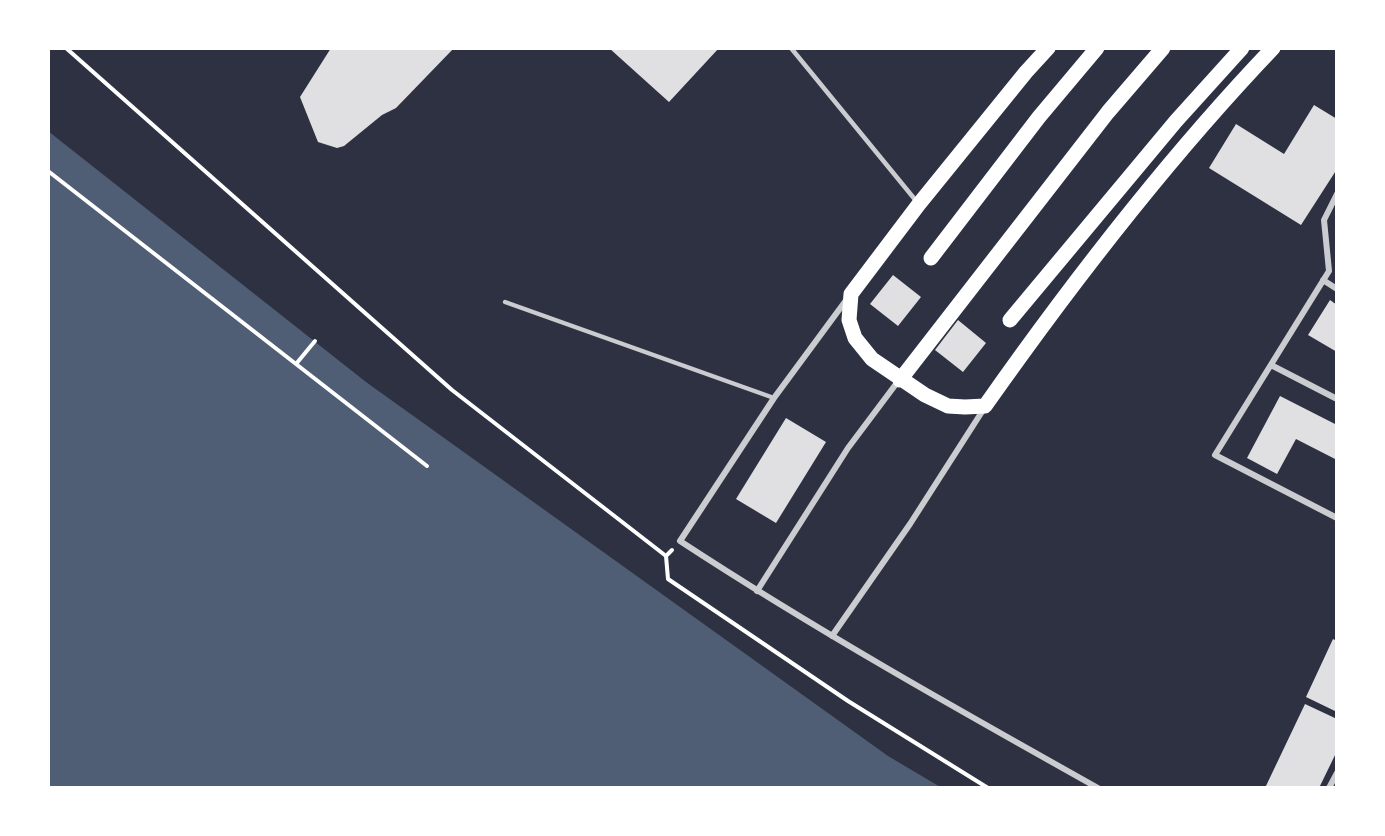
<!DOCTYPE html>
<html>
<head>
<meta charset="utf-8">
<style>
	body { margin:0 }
	#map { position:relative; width:1385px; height:836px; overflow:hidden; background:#2d3142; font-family:Montserrat,sans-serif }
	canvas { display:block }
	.frame { position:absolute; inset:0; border:50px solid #fff; pointer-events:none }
</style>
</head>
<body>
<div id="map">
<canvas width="1385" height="836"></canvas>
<div class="frame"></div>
</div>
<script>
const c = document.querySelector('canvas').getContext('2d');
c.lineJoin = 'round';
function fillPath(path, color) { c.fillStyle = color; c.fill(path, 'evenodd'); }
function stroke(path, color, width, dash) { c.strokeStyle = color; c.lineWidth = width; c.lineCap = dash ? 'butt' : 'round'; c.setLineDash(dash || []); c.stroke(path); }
fillPath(new Path2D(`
	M48,131l318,251 522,374 54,32h-894z`), '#4f5d75');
fillPath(new Path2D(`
	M331,48h123l-58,60 -14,7 -38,31 -7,2 -19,-6 -18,-45z
	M609,48h110l-50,54z
	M1314,105l23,14v50l-36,56 -92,-57 27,-44 48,30z
	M893,275l28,22 -23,29 -28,-22z
	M1330,300l7,5v47l-29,-17z
	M958,320l28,23 -23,29 -28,-22z
	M1280,396l57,29v35l-41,-21 -19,35 -30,-16z
	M786,418l40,24 -50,81 -40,-24z
	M1333,639l4,2v71l-31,-15z
	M1305,704l32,15v32l-18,37h-54z`), '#e0e0e3');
stroke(new Path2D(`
	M66,48l386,342 214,166 6,-6
	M48,171l379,295
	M296,364l19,-23
	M666,556l2,23 180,122 140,87`), '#fff', 4);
stroke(new Path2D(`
	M791,48l126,154
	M505,302l269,96`), '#caccd0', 4.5);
stroke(new Path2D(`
	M1337,194l-13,26 5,51 -114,184 122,63
	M1323,280l14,9
	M847,299l-73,99 -94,143c136,89 277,168 418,247
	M1271,365l66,34
	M757,591l91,-143 51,-68
	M832,636l78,-112 75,-117
	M1329,788l8,-15`), '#caccd0', 6);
stroke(new Path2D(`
	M1048,48l-22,24 -107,132 -68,90 -2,26 6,18 17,21 53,36 23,11 17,1 20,-1c88,-125 183,-248 288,-358
	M931,258l108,-141 58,-69
	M1010,320l166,-199 66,-73
	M900,380l208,-268 55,-64`), '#fff', 15);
</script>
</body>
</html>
